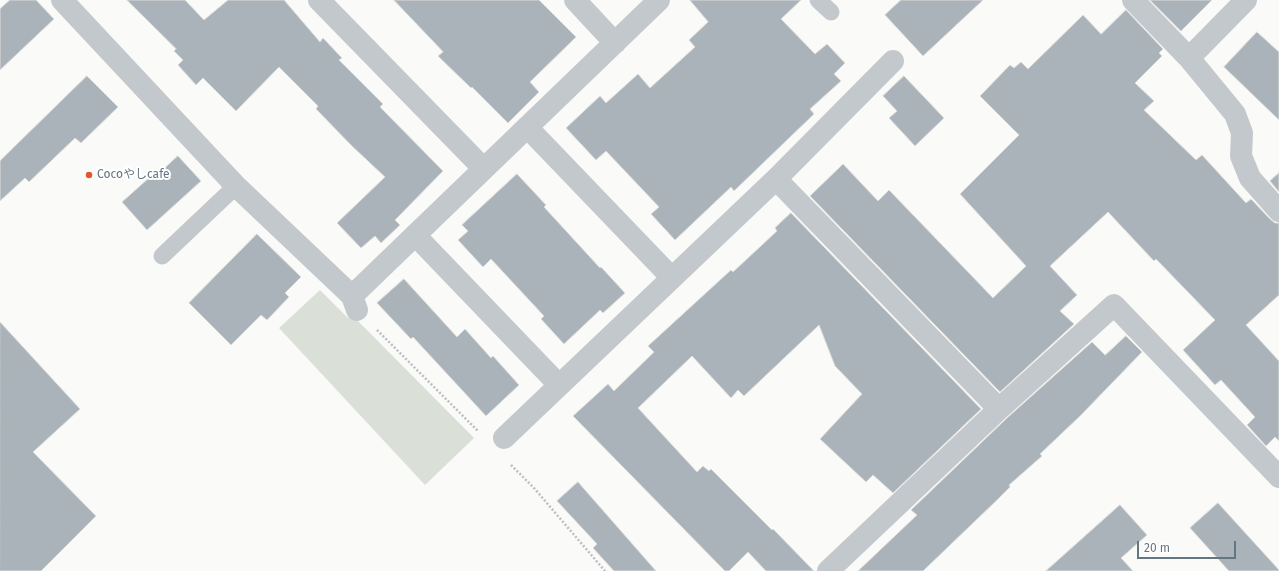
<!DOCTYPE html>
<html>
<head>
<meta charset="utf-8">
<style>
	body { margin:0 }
	#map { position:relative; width:1279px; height:571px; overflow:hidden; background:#fafaf8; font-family:"Fira Sans",sans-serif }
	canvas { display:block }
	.scale { position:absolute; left:1137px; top:541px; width:99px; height:18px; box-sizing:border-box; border:2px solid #657683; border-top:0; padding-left:5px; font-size:12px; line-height:14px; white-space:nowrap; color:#657683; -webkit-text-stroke:3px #fff; paint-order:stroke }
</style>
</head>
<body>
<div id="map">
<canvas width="1279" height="571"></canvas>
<div class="scale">20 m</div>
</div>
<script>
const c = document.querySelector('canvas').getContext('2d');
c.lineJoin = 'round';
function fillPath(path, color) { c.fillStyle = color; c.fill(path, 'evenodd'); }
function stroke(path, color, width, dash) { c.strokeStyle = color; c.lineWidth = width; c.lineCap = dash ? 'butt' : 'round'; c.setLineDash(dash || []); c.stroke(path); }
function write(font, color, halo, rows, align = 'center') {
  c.font = font + ' "Fira Sans","Noto Sans JP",sans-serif'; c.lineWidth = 4; c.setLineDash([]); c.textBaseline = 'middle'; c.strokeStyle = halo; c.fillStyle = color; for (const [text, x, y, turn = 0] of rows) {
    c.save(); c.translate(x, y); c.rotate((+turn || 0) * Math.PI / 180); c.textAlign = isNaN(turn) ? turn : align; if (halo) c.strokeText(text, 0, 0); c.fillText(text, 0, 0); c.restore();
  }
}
fillPath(new Path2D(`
	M320,290l28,28 4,-3 122,123 -49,47 -146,-157z`), '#dadfd7');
const building = new Path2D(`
	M10,0h26l18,19 -54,51v-61z
	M127,0h58l19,20 24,-20h56l36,42 3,-4 19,20 -3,2 44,44 -3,3 63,64 -48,49 5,5 -19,18 -6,-7 -14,12 -24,-25 48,-46 -33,-31 -36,-37 2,-3 -39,-39 -43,44 -33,-33 -7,7 -18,-20 5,-5 -9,-9 2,-2z
	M394,0h145l37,37 -46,45 9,10 -31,31 -36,-36 -1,1 -33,-32 5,-4z
	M690,0h111l-20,19 34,35 12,-10 18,19 -11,11 7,7 -31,28 4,5 -80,77 -3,-4 -56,53 -24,-26 8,-7 -53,-56 -10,9 -30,-32 34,-32 6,7 32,-29 12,14 45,-41 -6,-7 19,-18z
	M901,0h82l-60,56 -38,-41z
	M1150,0h62l-31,31z
	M1126,10l37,39 -4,4 3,3 -27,27 19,18 -10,9 52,50 6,-5 44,48 5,-4 19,20 5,4h4v72l-33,30 33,36v80l-4,-4 -9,9 -19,-21 8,-8 -34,-37 -6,5 -32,-35 32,-30 -59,-61 -2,2 -46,-49 -58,54 27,29 -17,16 14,13 -74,68 -190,-196 33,-32 35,37 11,-11 104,108 33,-32 -66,-72 59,-59 -39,-39 30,-31 4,3 7,-6 7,7 55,-54 18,19z
	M1257,32l22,20v68l-55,-53z
	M87,76l31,31 -37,36 -6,-5 -46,44 -4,-4 -25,23v-40z
	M904,76l40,42 -29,28 -26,-28 8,-7 -14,-15z
	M178,156l23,25 -54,49 -25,-28 37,-33 2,2z
	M1279,173v19l-9,-11z
	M517,174l29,31 -2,2 56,61 1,-1 24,26 -22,20 -3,-3 -36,34 -23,-25 3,-3 -53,-57 -8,8 -25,-27 10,-9 -6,-6z
	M791,213l190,196 -88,84 -20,-18 -7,7 -46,-43 42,-45 -27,-28 -16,-41 -75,71 -6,-6 -7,8 -39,-42 -54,52 59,64 6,-6 6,5 2,-2 61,61 1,-1 41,42h-48l-18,-19 -19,19h-4l-152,-155 35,-32 6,7 40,-39 -6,-6 83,-76 2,2 44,-41 -2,-3z
	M257,234l44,43 -16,16 4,4 -22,23 -6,-5 -30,30 -42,-42z
	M404,279l53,58 8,-8 26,29 2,-2 26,29 -33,31 -73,-79 -2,2 -34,-36z
	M0,322l80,87 -47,43 63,64 -55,55h-41z
	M1126,336l16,16 -62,64 -40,38 2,2 -33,29 1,2 -12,12 -75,72h-65l59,-56 -6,-5 96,-92 85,-76 13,13z
	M578,482l78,89h-42l-21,-23 4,-4 -40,-43z
	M1218,503l61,67v1h-50l-39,-43z
	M1120,505l27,30 -26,23 12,13h-87z`);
fillPath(building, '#aab3b9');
stroke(building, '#dcdcda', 1);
stroke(new Path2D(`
	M377,330l101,101
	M511,465l23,23 71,83`), '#bbbfc2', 2.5, [2, 2]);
stroke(new Path2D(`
	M818,0l13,12
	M162,256l74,-70`), '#c3c8cc', 17);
stroke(new Path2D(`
	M62,0l174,186 116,110 5,14
	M319,0l165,169
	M575,0l40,43
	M1133,0l56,58 46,56 7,19 -1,23 9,22 29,33
	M1189,58l57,-58
	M527,127l145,151
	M776,179l223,230
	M415,235l144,150
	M352,296l307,-296
	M504,438l272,-259 117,-118
	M828,571l171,-162 115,-104 165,172`), '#c3c8cc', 22);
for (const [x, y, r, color] of [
	[89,175,4,"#e4572e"]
]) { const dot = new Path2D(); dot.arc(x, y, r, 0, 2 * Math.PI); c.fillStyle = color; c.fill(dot); stroke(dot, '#fff', 1.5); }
write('12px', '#657683', '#fff', [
	["Cocoやしcafe",97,175]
], 'left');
</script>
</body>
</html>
